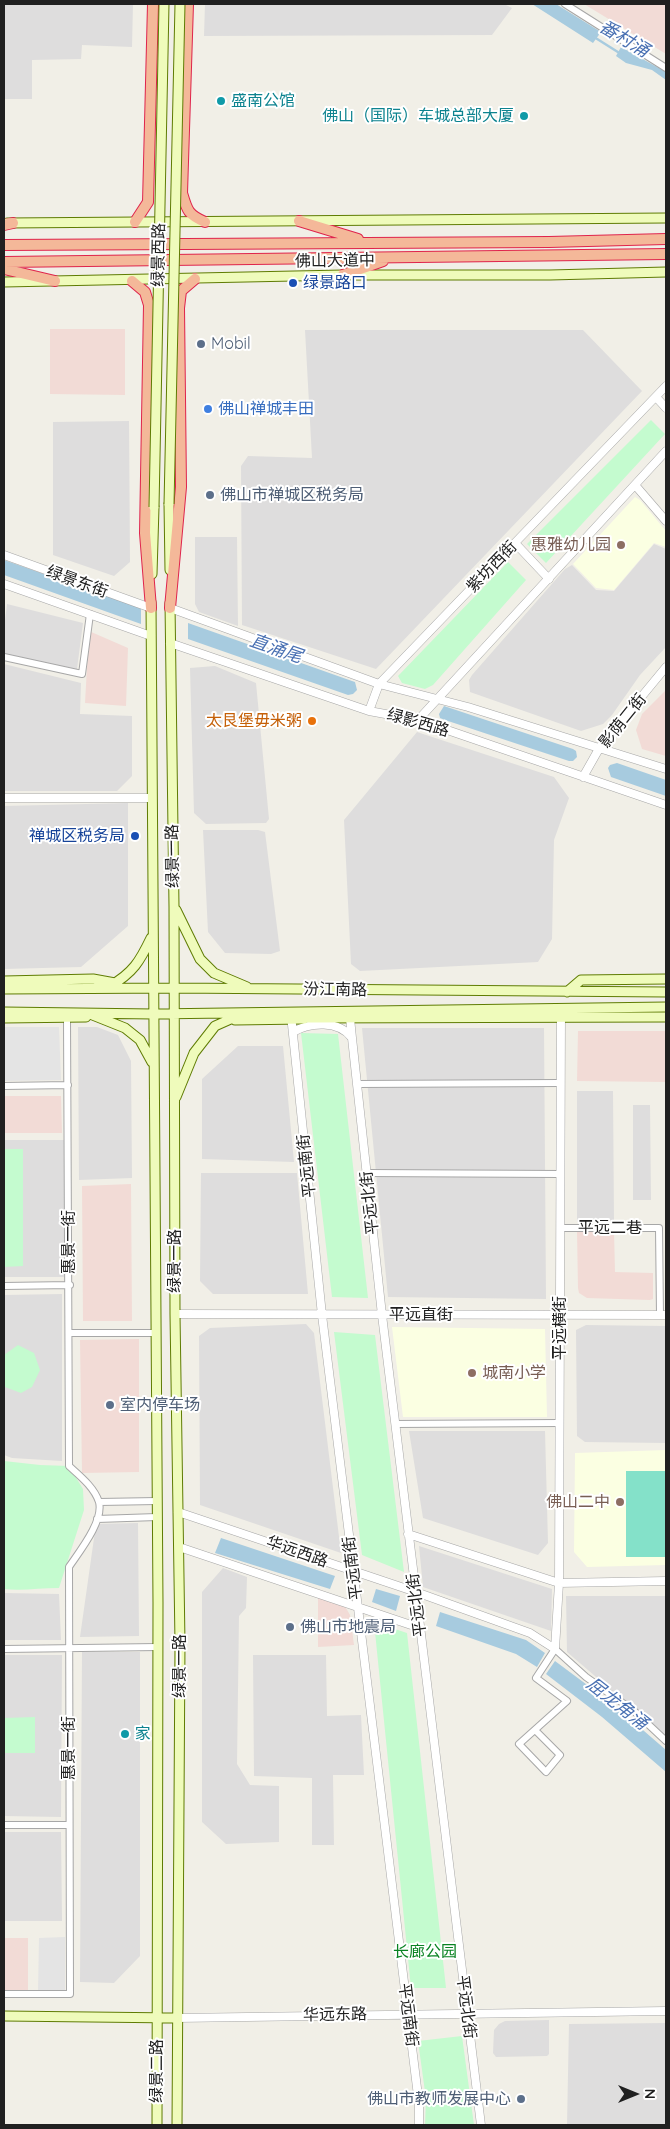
<!DOCTYPE html>
<html>
<head>
<meta charset="utf-8">
<style>
	body { margin:0 }
	#map { position:relative; width:670px; height:2129px; overflow:hidden; background:#f1efe7; font-family:Quicksand,sans-serif }
	canvas { display:block }
	.frame { position:absolute; inset:0; border:5px solid #202020; pointer-events:none }
	.north { position:absolute; left:610px; top:2069px; width:50px; height:50px; -webkit-text-stroke:4px #fff; paint-order:stroke; rotate:90deg; font-size:14px; font-weight:700; line-height:20px; text-align:center; color:#202020 }
	.north::after { content:''; display:block; margin:auto; width:18px; height:22px; background:#202020; clip-path:polygon(50% 0,100% 100%,50% 72%,0 100%) }
</style>
</head>
<body>
<div id="map">
<canvas width="670" height="2129"></canvas>
<div class="frame"></div>
<div class="north">N</div>
</div>
<script>
const c = document.querySelector('canvas').getContext('2d');
c.lineJoin = 'round';
function fillPath(path, color) { c.fillStyle = color; c.fill(path, 'evenodd'); }
function stroke(path, color, width, dash) { c.strokeStyle = color; c.lineWidth = width; c.lineCap = dash ? 'butt' : 'round'; c.setLineDash(dash || []); c.stroke(path); }
function write(font, color, halo, rows, align = 'center') {
  c.font = font + ' Quicksand,"Noto Sans SC",sans-serif'; c.lineWidth = 4; c.setLineDash([]); c.textBaseline = 'middle'; c.strokeStyle = halo; c.fillStyle = color; for (const [text, x, y, turn = 0] of rows) {
    c.save(); c.translate(x, y); c.rotate((+turn || 0) * Math.PI / 180); c.textAlign = isNaN(turn) ? turn : align; if (halo) c.strokeText(text, 0, 0); c.fillText(text, 0, 0); c.restore();
  }
}
fillPath(new Path2D(`
	M4,4h129l-1,43 -50,-2 -1,14 -49,1v39h-28z
	M205,4h299l8,4 -20,27 -288,1z
	M305,330h278l59,61 -266,278 -134,-44 -1,-159 7,-10 64,2z
	M129,421l1,141 -16,14 -61,-21v-133z
	M195,537h42l1,89 -39,-14 -4,-8z
	M654,544l12,5v98l-26,28 -28,40 -9,9 -22,7 -111,-39 -1,-12 3,-5 93,-106 7,-4 24,25 18,1z
	M7,604l76,19 -6,46 -73,-15v-26z
	M4,664l77,19 -1,31 52,2v60l-15,15h-113z
	M215,666l41,17 13,136 -3,4 -60,1 -12,-11 -4,-145z
	M417,732l137,45 15,21 -15,42 -2,99 -14,23 -178,9 -9,-7 -7,-144z
	M128,803v123l-47,41 -77,2v-163z
	M203,830h55l7,2 15,119 -9,3 -46,-1 -17,-21z
	M78,1027h19l21,8 13,26 1,117 -53,2z
	M362,1028h182l2,271 -158,-2z
	M238,1046h45l11,116 -92,-3v-80z
	M577,1091h36l1,130 -37,1z
	M633,1105h17l1,95h-18z
	M4,1140h60v137h-60z
	M201,1173h96l11,121h-95l-13,-13z
	M62,1294v167l-50,-3 -8,-3v-160z
	M306,1324l8,9 27,220 -141,-48 -1,-169 11,-8z
	M586,1325l80,1v117l-81,-1 -8,-6 -1,-106z
	M409,1431h136l3,112 -10,12 -115,-37z
	M138,1523l1,113 -59,1 16,-113z
	M419,1546l133,43 -1,42 -128,-44z
	M223,1568l24,9 -1,31 -7,8 -2,148 13,21 29,1v56l-53,2 -24,-22v-230z
	M4,1593l55,1 2,46h-57z
	M566,1596h100v141l-99,-85z
	M82,1652h58v304l-26,27 -34,-1z
	M4,1655h58l-1,162 -57,-1z
	M253,1655h73l1,61 34,-1 3,60h-31l1,70h-22v-67l-58,-2z
	M4,1832h57l1,89h-58z
	M549,2020v34l-2,2 -51,1 -3,-4 1,-23 5,-6 6,-3z
	M666,2023v102h-99l2,-101z`), '#dedddd');
fillPath(new Path2D(`
	M584,4h82v50z
	M50,329h75v66l-75,-1z
	M89,631l39,17 -2,58 -41,-3z
	M666,690v66l-24,-7 -6,-19 6,-16z
	M578,1031h88v51l-89,-1z
	M4,1096h57l1,37h-58z
	M131,1184l1,137h-49l-1,-135z
	M577,1231h37l1,41 38,1v26l-3,1 -63,-2 -8,-5 -1,-5z
	M139,1339v133l-57,1 -2,-133z
	M318,1597l23,7 5,4 4,7 4,30 -36,2z
	M4,1938h24v53h-24z`), '#f2dbd6');
fillPath(new Path2D(`
	M635,497l5,3 26,31v16l-12,-4 -40,47 -18,-2 -23,-24z
	M392,1327l153,2 2,88h-144z
	M666,1450v115l-79,2 -13,-15 1,-99z`), '#fbffe2');
fillPath(new Path2D(`
	M651,420l14,14 -119,129 -19,-19z
	M508,562l18,18 -93,105 -8,4 -23,-6 -4,-7z
	M301,1033l37,1 30,264 -36,-1z
	M4,1149h19v117l-19,1z
	M334,1332l41,3 29,237 -42,-17z
	M18,1345l16,8 6,17 -8,17 -11,6 -16,-6 -1,-3v-29z
	M4,1461l36,4 29,1 14,23 1,21 -25,78c-19,0 -37,3 -55,1z
	M374,1622l33,11 39,355h-35z
	M35,1717v36h-31v-35z
	M462,2036l12,89h-49l1,-26 -8,-58z`), '#c4fbcf');
fillPath(new Path2D(`
	M626,1471h40v86h-40z`), '#84e1c9');
fillPath(new Path2D(`
	M4,1027h55l2,53 -57,1z
	M65,1937v54h-27l1,-53z`), '#e4e4e4');
fillPath(new Path2D(`
	M532,4h24l45,28 -8,11z
	M621,47l45,25v8l-14,-10 -26,-7 -10,-7z
	M4,560l137,48v16l-137,-49z
	M188,623l164,58 3,1 2,8 -4,4 -5,1 -160,-56z
	M444,706l129,43 3,2 1,6 -4,4h-4l-124,-41 -5,-2 -1,-4z
	M617,763l49,17v16l-55,-19 -3,-9 2,-3z
	M221,1538l114,38 -5,13 -115,-36z
	M376,1589l24,7 -4,15 -24,-9z
	M440,1612l86,28 19,13 -8,14 -21,-13 -80,-28z
	M555,1661l59,44 52,45v22l-64,-55 -56,-43z`), '#a7cbdf');
stroke(new Path2D(`
	M594,37l27,17`), '#a7cbdf', 2.5);
const minor = new Path2D(`
	M565,4l101,64
	M4,657l78,17 8,-60
	M357,1084l203,-1
	M4,1086l64,-1
	M367,1173l193,1
	M560,1228h99l1,87
	M4,1286l66,-1
	M70,1333h85
	M395,1424l165,-1
	M99,1502l58,-1
	M97,1519l60,-2
	M4,1649l154,-2
	M535,1730l25,25 -14,17 -27,-28 48,-43 -31,-23 19,-29 31,28 48,34 32,30
	M4,1825h65
	M4,1994h66l-1,-427c10,-15 35,-46 30,-65 -5,-15 -19,-26 -30,-36l-2,-448`);
const tertiary = new Path2D(`
	M656,397l10,11
	M635,485l31,36
	M515,543l34,36
	M4,555l147,53
	M4,584l147,52
	M170,608l209,76 89,23 198,62
	M170,643l199,68 49,9 248,85
	M369,711l10,-27 287,-298
	M418,720l248,-269
	M583,777l17,-30 66,-80
	M4,798h148
	M291,1015l31,300 97,789v21
	M350,1018l2,20
	M293,1032c17,-10 46,-12 59,6l30,277 99,810
	M175,1314l491,1
	M178,1512l238,80 114,41 25,16 4,-66 2,-572
	M408,1534l151,49 107,-2
	M179,1547l241,81
	M177,2018l489,-7`);
const secondary = new Path2D(`
	M7,223l659,-5
	M4,282l339,-7h207l116,-3
	M169,504l1,66
	M152,574l2,-67
	M151,602l7,1000 -1,523
	M170,603l4,304 1,407 5,329 -3,482
	M176,910l24,49 14,14 33,14
	M4,981l89,-2 22,4
	M110,986c23,-13 30,-25 41,-48
	M4,989l171,-1 491,4
	M567,992l14,-12 85,-1
	M4,1012l149,2 513,-7
	M296,1013l13,5 357,-1
	M90,1014l35,14 15,12 12,22
	M4,1018l82,-1
	M235,1020l69,-1
	M176,1097l18,-44 21,-27 27,-12
	M4,2016l173,2`);
const trunk = new Path2D(`
	M188,4l-6,189c5,17 6,22 23,29
	M299,221l59,18
	M135,222l13,-20 5,-198
	M4,225l9,-2
	M4,245l545,-3 117,-3
	M4,262l662,-8
	M4,269l51,12
	M343,275l40,-14
	M132,281l13,11 4,13 -4,228 6,75
	M170,608l11,-121 -2,-179 2,-17 14,-12`);
stroke(minor, '#a7a7a7', 8);
stroke(tertiary, '#a7a7a7', 9);
stroke(secondary, '#5f7c03', 11);
stroke(trunk, '#df244c', 12);
stroke(minor, '#fff', 6);
stroke(tertiary, '#fff', 8);
stroke(secondary, '#effbbb', 9);
stroke(trunk, '#f4b899', 10);
const secondaryBridge = new Path2D(`
	M169,504l11,-500
	M154,507l10,-503`);
stroke(secondaryBridge, '#5f7c03', 11, []);
stroke(secondaryBridge, '#effbbb', 9);
for (const [x, y, r, color] of [
	[221,101,5,"#0f9aa8"],
	[524,116,5,"#0f9aa8"],
	[293,283,5,"#1a4fb4"],
	[201,344,5,"#5c6f8a"],
	[208,409,5,"#3f7fe0"],
	[210,495,5,"#5c6f8a"],
	[621,545,5,"#8d6e63"],
	[312,721,5,"#e8710a"],
	[135,836,5,"#1a4fb4"],
	[472,1373,5,"#8d6e63"],
	[110,1405,5,"#5c6f8a"],
	[620,1502,5,"#8d6e63"],
	[290,1627,5,"#5c6f8a"],
	[125,1734,5,"#0f9aa8"],
	[521,2099,5,"#5c6f8a"]
]) { const dot = new Path2D(); dot.arc(x, y, r, 0, 2 * Math.PI); c.fillStyle = color; c.fill(dot); stroke(dot, '#fff', 2); }
write('16px', '#0d838f', '#fff', [
	["盛南公馆",231,101],
	["佛山（国际）车城总部大厦",514,116,"right"],
	["家",135,1734]
], 'left');
write('16px', '#202020', '#fff', [
	["绿景西路",159,255,-89],
	["佛山大道中",335,261,-1],
	["紫坊西街",492,567,-46],
	["绿景东街",77,582,20],
	["影荫二街",623,721,-51],
	["绿影西路",418,723,16],
	["绿景一路",173,856,-91],
	["汾江南路",335,990,1],
	["平远南街",307,1166,-96],
	["平远北街",370,1203,-96],
	["平远二巷",610,1228],
	["惠景一街",69,1242,-90],
	["绿景一路",175,1261,-90],
	["平远直街",421,1315],
	["平远横街",560,1328,-90],
	["华远西路",297,1552,19],
	["平远南街",353,1568,-97],
	["平远北街",417,1605,-97],
	["绿景一路",180,1666,-90],
	["惠景一街",69,1748,-90],
	["平远北街",466,2007,83],
	["华远东路",335,2015,-1],
	["平远南街",408,2015,83],
	["绿景二路",157,2071,-90]
]);
write('16px', '#164399', '#fff', [
	["绿景路口",303,283],
	["禅城区税务局",125,836,"right"]
], 'left');
write('16px', '#4e5e75', '#fff', [
	["Mobil",211,344],
	["佛山市禅城区税务局",220,495],
	["室内停车场",120,1405],
	["佛山市地震局",300,1627],
	["佛山市教师发展中心",511,2099,"right"]
], 'left');
write('16px', '#366cbe', '#fff', [
	["佛山禅城丰田",218,409]
], 'left');
write('16px', '#785e54', '#fff', [
	["惠雅幼儿园",611,545],
	["城南小学",482,1373,"left"],
	["佛山二中",610,1502]
], 'right');
write('16px', '#c56008', '#fff', [
	["太艮堡毋米粥",302,721]
], 'right');
write('16px', '#0a8323', '#fff', [
	["长廊公园",425,1952]
]);
write('italic 18px', '#4a71b3', '#fff', [
	["番村涌",624,39,31],
	["直涌尾",276,649,19],
	["屈龙角涌",617,1704,38]
]);
</script>
</body>
</html>
